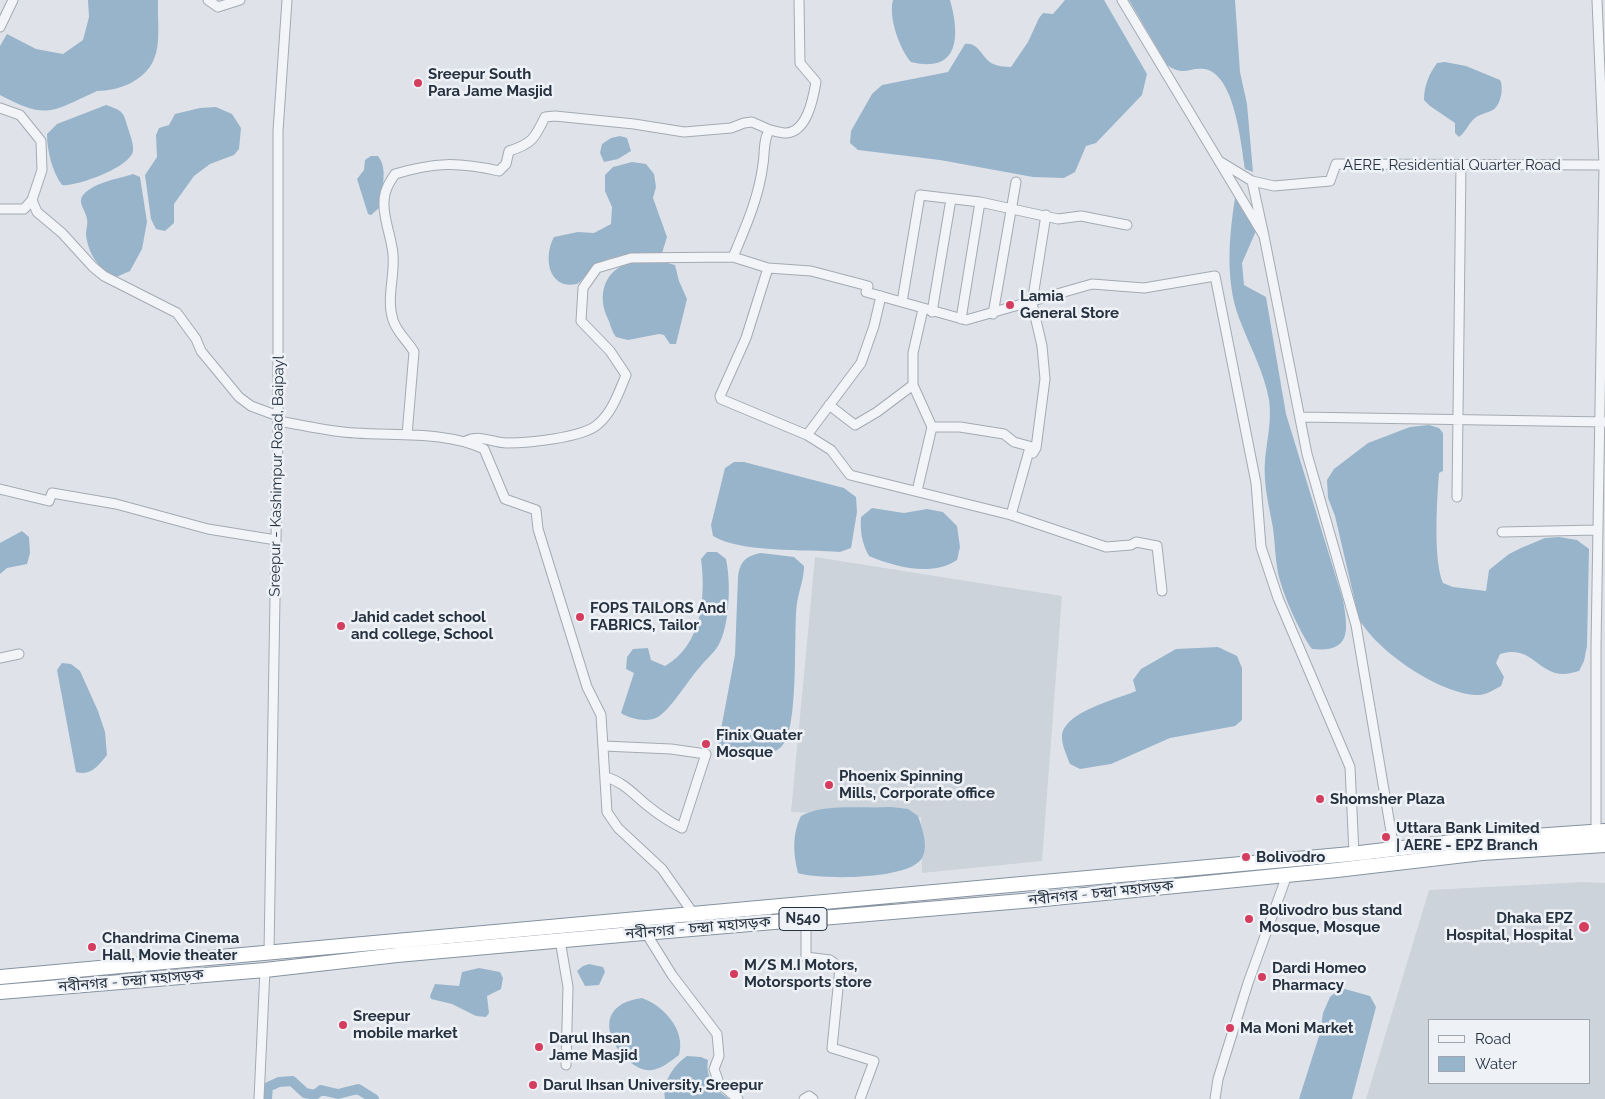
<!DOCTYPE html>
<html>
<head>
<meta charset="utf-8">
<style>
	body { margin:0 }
	#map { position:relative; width:1605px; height:1099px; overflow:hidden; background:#dfe3e9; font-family:Raleway,sans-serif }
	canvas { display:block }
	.legend { position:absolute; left:1428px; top:1019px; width:162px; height:65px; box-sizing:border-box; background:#eef2f6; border:1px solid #9ea5ae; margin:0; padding:6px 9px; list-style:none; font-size:15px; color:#273241 }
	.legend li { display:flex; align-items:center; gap:10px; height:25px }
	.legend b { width:25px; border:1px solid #9ea5ae }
</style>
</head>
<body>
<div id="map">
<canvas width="1605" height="1099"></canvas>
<ul class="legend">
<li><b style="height:6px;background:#f2f4f7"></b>Road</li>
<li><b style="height:14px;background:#98b4cb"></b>Water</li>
</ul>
</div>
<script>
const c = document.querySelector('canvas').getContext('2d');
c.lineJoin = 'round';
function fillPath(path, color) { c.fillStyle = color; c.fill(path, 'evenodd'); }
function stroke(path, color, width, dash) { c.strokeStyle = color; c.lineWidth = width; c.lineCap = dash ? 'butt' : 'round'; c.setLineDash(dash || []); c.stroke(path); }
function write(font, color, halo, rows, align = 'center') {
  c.font = font + ' Raleway,"Noto Sans Bengali",sans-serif'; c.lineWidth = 5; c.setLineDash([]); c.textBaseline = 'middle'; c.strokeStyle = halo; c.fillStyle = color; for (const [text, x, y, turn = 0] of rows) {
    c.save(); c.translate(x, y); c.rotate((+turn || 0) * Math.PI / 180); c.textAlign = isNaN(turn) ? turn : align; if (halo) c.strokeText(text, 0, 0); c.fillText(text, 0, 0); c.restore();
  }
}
fillPath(new Path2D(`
	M815,557l247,39 -20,265 -120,12 -1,-56 -130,-5z
	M1583,882l22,1v216h-239l63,-209zM1589,1020v63h-160v-63z`), '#cdd3db');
fillPath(new Path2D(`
	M88,0h70c-1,35 8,64 -27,83 -10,5 -23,8 -34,8 -46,21 -50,29 -97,4v-49l7,-12 29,15 27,5 20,-14 6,-23z
	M893,0h57c10,35 10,74 -39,62 -11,-12 -23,-45 -18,-62z
	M1065,0h39l43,74 -5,21 -46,48 -10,3 -11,26 -11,6 -31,-1 -93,-17 -82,-10 -8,-7 1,-12 21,-37 10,-9 66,-13 17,-28c13,-2 17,13 26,19 6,3 14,4 20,4l17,-25 11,-24 4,-5 10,1z
	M1129,0h106l5,72 7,32 6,68 -8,-3c-4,-24 -10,-96 -41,-100 -15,-2 -20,8 -37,-4z
	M1445,62l21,4 34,14c4,7 1,25 -7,30 -6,3 -13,4 -18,8 -7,6 -9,14 -16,19l-4,-4v-10l-25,-17 -6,-6c0,-14 5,-26 13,-37z
	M106,105c17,6 17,6 22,23 2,7 6,16 5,23 -2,16 -57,36 -71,34 -10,-13 -15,-35 -15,-51l10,-10z
	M216,107l16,7 9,14 -2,21 -5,6 -24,9 -16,12 -20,28v19l-9,8 -9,-2 -5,-10 -6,-44 12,-18 -1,-22 3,-7 10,-3 6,-11 25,-6z
	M620,136l7,2 4,13 -13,8 -14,3 -4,-9 2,-9 9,-6z
	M371,156h7c11,14 3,35 1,52l-8,7 -3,-1 -11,-35 7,-9 1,-10z
	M632,162l14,2 8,10 2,13 -3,11 14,39 -5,16c-21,2 -48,0 -66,12 -8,4 -11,14 -19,19 -29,6 -34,-27 -23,-47l24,-5 16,1 17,-9 1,-17 -7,-16v-16l8,-8z
	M133,174l7,3 7,45 -5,27 -12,22 -16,7c-16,-10 -26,-25 -28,-43 0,-5 2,-11 1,-16 -1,-9 -11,-17 -3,-25 11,-12 34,-15 49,-20z
	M1235,198l21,33 -14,32 2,22 22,12 20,117 57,186c5,30 9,53 -31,49 -13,-18 -29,-54 -34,-76 -3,-15 -3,-30 -5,-45 -4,-22 -10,-45 -8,-68 2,-21 7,-39 4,-60 -5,-29 -20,-55 -30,-82 -14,-38 -10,-81 -4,-120z
	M661,261l14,4 4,16 8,18 -11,45h-6l-6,-9 -5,-1 -31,6 -12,-3c-4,-5 -5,-11 -8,-18 -11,-22 -5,-48 21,-56 10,-3 22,-1 32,-2z
	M1429,425l10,3 4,5v38l-4,2c-2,27 -6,87 4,110l10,4 33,4 3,-21 20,-16 12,-6 24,-10 14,-1 18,3 12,9 -2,97 -3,15 -5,10c-5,1 -11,3 -16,3 -26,-1 -32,-30 -63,-20l-4,9 8,14 -3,9c-8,4 -16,10 -25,9 -38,-2 -99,-44 -117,-76l-24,-103 -7,-18 -1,-18 7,-11 34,-26 42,-16z
	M734,462h10l100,26 12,9 1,15 -6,36 -11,4c-35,-3 -99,1 -127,-16l-2,-11 14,-57z
	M872,508l32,5 23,-4 16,3 14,14 3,21 -3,13c-25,17 -62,7 -88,-4 -7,-12 -9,-25 -8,-39z
	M22,531l7,6 1,16 -3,11 -20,4 -7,6v-31z
	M707,552h10l9,7c5,23 4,67 -8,87 -5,8 -13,14 -18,21 -12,13 -28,41 -42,50 -10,6 -28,2 -37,-4l13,-40 -8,-4 1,-12 6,-8 15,-1 3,12 14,6c37,-21 41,-69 36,-107z
	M761,553l33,4 10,9c0,13 -5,24 -7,37 -4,27 3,128 -16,144 -15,13 -41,10 -59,6l-4,-8 17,-90 3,-78c2,-16 8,-21 23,-24z
	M1218,647l19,9 5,12v52l-7,6 -65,12 -59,26 -31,5 -10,-5c-3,-8 -8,-18 -8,-27 0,-25 56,-38 74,-46l-3,-11 8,-11 35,-20z
	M62,663l9,1 9,7 18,40 7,21 2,23c-9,11 -16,21 -31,17l-19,-102z
	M891,807l17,2 10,7c4,12 11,30 4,42 -12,22 -102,22 -124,15 -5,-20 -6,-39 3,-57 23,-13 63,-7 90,-9z
	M589,964l14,3 2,5 -6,13 -14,1 -8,-15 6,-5z
	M479,968l21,4 3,6 -2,11 -14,7 2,17 -3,4 -10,-1 -24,-12 -21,-5 -1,-3 5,-12 24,2 3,-14z
	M1345,989l25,7 6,11 -24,92h-53l21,-66 3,-20 7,-16 7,-6z
	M642,998c22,8 44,32 37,57 -8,6 -18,14 -27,15 -26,5 -76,-63 -10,-72z
	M687,1056l14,1 7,3c-3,18 7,29 21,39h-64c-3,-17 9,-34 22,-43z`), '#98b4cb');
stroke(new Path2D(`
	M267,1099l1,-12 11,-5 13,-1 13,12 10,2 6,-5 17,4 20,-5 16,10`), '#98b4cb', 10);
const minor = new Path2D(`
	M208,0l10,7 22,-7
	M1122,0l142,236 -12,-55
	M0,27l13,-27
	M0,108l20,7 21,26 1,29 -10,30 -8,9h-24
	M1219,161l33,20 22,5 56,-5 6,-17 269,1
	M32,200l5,12 25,21 31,34 11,9 73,37 19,26 5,12 38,46 12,9 27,10
	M1264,236l43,218 49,171 38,224
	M733,257c13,-31 26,-60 30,-93 2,-12 0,-26 7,-34 5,1 11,3 16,3 21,-1 27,-34 30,-51l-16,-19 -1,-63
	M768,268l-22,70 -26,58 1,3 86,36 24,15 19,25 161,40 95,32 25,-2 5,-3 21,4 5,45
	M902,302l18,-107 60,7 78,17 23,-3 46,9
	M932,312l19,-113
	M993,314l23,-132
	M961,319l19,-117
	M829,405l26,20 22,-13 36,-27
	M1300,417l305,5
	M278,421c25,4 51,11 77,12 42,3 90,-2 129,16l21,50 31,11 2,19 49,158 14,28 6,97 11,16 44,41 31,44
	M932,427h28l44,7 10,8 22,6
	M407,435l7,-83c-6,-11 -17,-19 -21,-32 -7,-21 2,-44 0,-65 -1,-18 -10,-35 -9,-53 0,-11 5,-19 11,-28 40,-12 63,-12 104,-3l7,-7 3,-13c23,-7 26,-13 36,-34l10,-1 79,8 50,8 47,-4 13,-5 8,-1 18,8
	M807,435l54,-72 13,-37 7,-30
	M466,441c14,-7 27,2 41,2 21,0 74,-5 90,-18 15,-12 22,-33 29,-50l-16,-24 -29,-30 2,-33 14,-20 34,-10 102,-1 35,11 43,3 57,15 -2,6 100,28 126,-36 52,4 71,-12 41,207 5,64 17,51 72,169 4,87
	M0,489l49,12 3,-8 64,11 92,25 68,11
	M917,491l15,-64 -19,-42v-32l10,-44
	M1457,497l4,-333
	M1011,515l18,-64 4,2 3,-5 9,-69 -3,-33 -10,-43 14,-88
	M1502,532l95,-2
	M0,658l19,-4
	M604,746l67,3 35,5 -24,74c-12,-6 -23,-13 -34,-22 -14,-11 -25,-25 -43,-29
	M1596,832v-184l8,-483 -7,-165
	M806,918v39l24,3 10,8 -8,80 42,13 -14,38
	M646,933l26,42 45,59 2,22 -5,13 5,14 19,16
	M560,940l8,47 -2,78
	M269,952l9,-531v-290l9,-131
	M259,1099l6,-129
	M804,1099l5,-3 4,3
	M1215,1099l3,-20 30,-96 39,-108`);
const highway = new Path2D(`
	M0,977l1351,-123 111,-13 143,-10
	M0,992l265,-22 132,-15 235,-21 402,-34 303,-30 145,-17 123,-8`);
stroke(minor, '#a4aab3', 11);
stroke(highway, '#8592a0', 16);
stroke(minor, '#f2f4f7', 9);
stroke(highway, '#fff', 14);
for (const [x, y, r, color] of [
	[418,83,5,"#d53d5e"],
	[1010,305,5,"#d53d5e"],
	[580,617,5,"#d53d5e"],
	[341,626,5,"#d53d5e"],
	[706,744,5,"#d53d5e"],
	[829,785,5,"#d53d5e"],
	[1320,799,5,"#d53d5e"],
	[1386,837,5,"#d53d5e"],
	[1246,857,5,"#d53d5e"],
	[1249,919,5,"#d53d5e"],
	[1584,927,6,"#d53d5e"],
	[92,947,5,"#d53d5e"],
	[734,974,5,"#d53d5e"],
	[1262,977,5,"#d53d5e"],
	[343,1025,5,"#d53d5e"],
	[1230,1028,5,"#d53d5e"],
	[539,1047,5,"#d53d5e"],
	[533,1085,5,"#d53d5e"]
]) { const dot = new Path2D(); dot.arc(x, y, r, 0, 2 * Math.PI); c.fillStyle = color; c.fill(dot); stroke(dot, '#eef2f6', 2); }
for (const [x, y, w] of [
	[803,919,48]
]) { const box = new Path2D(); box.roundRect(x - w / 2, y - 11.5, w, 23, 4); c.fillStyle = '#eef2f6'; c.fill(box); stroke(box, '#273241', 1); }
write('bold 14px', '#273241', null, [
	["N540",803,919]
]);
write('bold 15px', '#273241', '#eef2f6', [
	["Sreepur South",428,74],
	["Para Jame Masjid",428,91],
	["Lamia",1020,296],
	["General Store",1020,313],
	["FOPS TAILORS And",590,608],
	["FABRICS, Tailor",590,625],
	["Jahid cadet school",351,617],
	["and college, School",351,634],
	["Finix Quater",716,735],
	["Mosque",716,752],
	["Phoenix Spinning",839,776],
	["Mills, Corporate office",839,793],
	["Shomsher Plaza",1330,799],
	["Uttara Bank Limited",1396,828],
	["| AERE - EPZ Branch",1396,845],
	["Bolivodro",1256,857],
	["Bolivodro bus stand",1259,910],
	["Mosque, Mosque",1259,927],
	["Dhaka EPZ",1573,918,"right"],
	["Hospital, Hospital",1573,935,"right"],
	["Chandrima Cinema",102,938],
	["Hall, Movie theater",102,955],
	["M/S M.I Motors,",744,965],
	["Motorsports store",744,982],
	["Dardi Homeo",1272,968],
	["Pharmacy",1272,985],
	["Sreepur",353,1016],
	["mobile market",353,1033],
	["Ma Moni Market",1240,1028],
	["Darul Ihsan",549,1038],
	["Jame Masjid",549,1055],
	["Darul Ihsan University, Sreepur",543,1085]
], 'left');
write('15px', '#273241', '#eef2f6', [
	["AERE, Residential Quarter Road",1452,165],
	["Sreepur - Kashimpur Road, Baipayl",277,476,-89],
	["নবীনগর - চন্দ্রা মহাসড়ক",1101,893,-6],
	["নবীনগর - চন্দ্রা মহাসড়ক",698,928,-5],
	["নবীনগর - চন্দ্রা মহাসড়ক",131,981,-5]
]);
</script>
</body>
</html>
